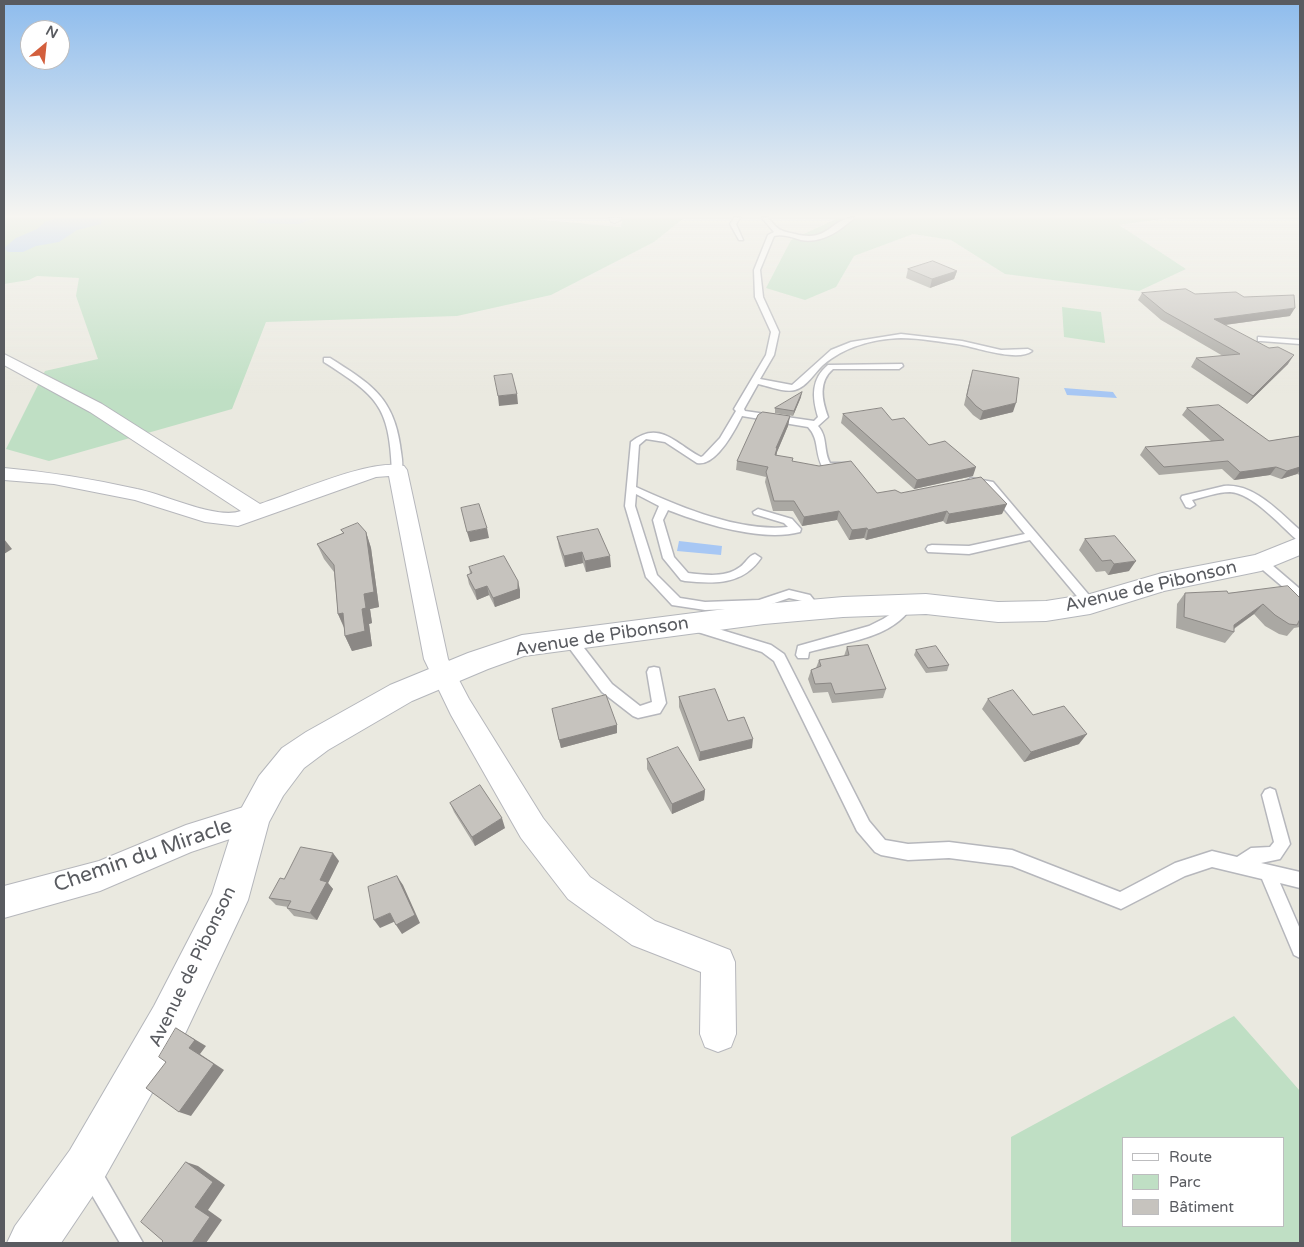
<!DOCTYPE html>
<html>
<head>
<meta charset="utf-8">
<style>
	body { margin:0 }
	#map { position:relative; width:1304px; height:1247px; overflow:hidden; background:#eae9e0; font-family:"Varela Round",sans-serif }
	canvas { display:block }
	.frame { position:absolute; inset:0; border:5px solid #595b60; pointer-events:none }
	.legend { position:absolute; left:1122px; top:1137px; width:162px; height:90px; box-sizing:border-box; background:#fff; border:1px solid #bdbdbf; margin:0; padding:6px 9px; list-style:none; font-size:15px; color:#595b60 }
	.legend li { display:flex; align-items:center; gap:10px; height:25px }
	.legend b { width:25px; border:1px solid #bdbdbf }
	.north { position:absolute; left:20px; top:20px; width:50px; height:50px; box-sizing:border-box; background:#fff; border:1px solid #bdbdbf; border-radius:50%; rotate:28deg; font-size:14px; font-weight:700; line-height:20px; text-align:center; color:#595b60 }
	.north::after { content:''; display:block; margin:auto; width:18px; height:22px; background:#d35f3d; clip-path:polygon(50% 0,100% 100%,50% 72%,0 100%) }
</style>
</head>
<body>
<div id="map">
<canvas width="1304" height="1247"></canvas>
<div class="frame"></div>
<ul class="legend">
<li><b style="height:6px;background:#fff"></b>Route</li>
<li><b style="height:14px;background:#bfdfc4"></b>Parc</li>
<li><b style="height:14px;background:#c6c3be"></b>Bâtiment</li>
</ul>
<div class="north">N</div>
</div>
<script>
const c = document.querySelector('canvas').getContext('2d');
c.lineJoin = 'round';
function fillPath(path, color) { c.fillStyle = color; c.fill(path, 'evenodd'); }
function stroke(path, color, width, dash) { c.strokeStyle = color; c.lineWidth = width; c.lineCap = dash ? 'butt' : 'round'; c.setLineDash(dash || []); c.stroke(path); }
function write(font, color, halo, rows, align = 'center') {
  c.font = font + ' "Varela Round",sans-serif'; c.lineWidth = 4; c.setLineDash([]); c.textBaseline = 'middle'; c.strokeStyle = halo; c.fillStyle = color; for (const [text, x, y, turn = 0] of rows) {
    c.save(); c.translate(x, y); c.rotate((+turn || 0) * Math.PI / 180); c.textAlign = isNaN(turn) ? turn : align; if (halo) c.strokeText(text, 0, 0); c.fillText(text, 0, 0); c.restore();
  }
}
fillPath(new Path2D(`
	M4,218h255l-2,5 56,-3 1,-2h208l99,9 1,-9h62l-30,24 -103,53 -94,21 -191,6 -34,87 -183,52 -43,-12 39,-78 53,-12 -22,-63 3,-18 -42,-2 -8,4 -25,4z
	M838,218h330l-49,7 67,44 -47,22 -134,-17 -54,-34 -38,-6 -59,22 -18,31 -31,13 -39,-12 25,-48z
	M1062,307l39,5 4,31 -41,-6z
	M1234,1016l66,75v152h-289v-106zM1283,1138v88h-160v-88z`), '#bfdfc4');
fillPath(new Path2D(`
	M57,218h45l-1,6 -24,6 -18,12 -23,4 -13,6h-15l-4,-4 12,-10 21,-9 8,-7z
	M259,218h55l-15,6 -42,-1z
	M1064,388l49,4 4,6 -50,-3z
	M679,541l43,5 -1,9 -44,-4z`), '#a7c7f4');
const lane = new Path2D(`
	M734,218h6l-4,6 7,16h-4l-9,-16z
	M762,218h6c12,13 10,12 27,16 35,9 35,-16 59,-16 -14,13 -33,26 -53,22 -10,-3 -18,-6 -27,-4l-14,34 3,27 16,35 -5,23 -14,24 32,6 39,-35 20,-8 50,-8 61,7 39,9 27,-1 4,2c-14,11 -54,-3 -70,-6 -19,-3 -42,-7 -61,-7 -28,1 -57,9 -78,27 -8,7 -16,22 -28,25 -10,3 -27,-4 -37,-6l-14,25 1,2 69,10 4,-4c-6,-20 -7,-38 10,-52l74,-1 1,2 -4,3h-66c-15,13 -11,31 -5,48l-10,9c10,11 5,24 12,37h17l1,2 -5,3h-20c-9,-16 -3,-28 -15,-41l-66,-11c-7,14 -26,51 -45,47l-32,-21 -19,-3 -7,6 -3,42c44,20 103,45 152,40l-4,-4 -30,-9 -1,-2 5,-3 34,10 9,10 -1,3c-38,10 -96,-8 -132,-22l-5,10 11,37 14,16c17,2 38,5 52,-6 6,-4 8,-11 15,-13l6,4c-18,27 -47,26 -76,23l-4,-1 -18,-22 -10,-38 6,-14 -23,-12 -1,12 22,69 23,23 25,4 54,-2 30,-10 21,5 11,14 -6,4 -4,-1 -9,-11 -13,-3 -29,10 -55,2 -33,-5 -26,-28 -21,-71 6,-64c28,-23 45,2 70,15l2,-1 17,-18 16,-27 -2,-2 32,-54 5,-23 -16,-35 -1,-27 14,-35 6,-3z
	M1258,337l42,3v4l-39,-3h-3z
	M324,358h6c39,25 63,38 70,87 1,9 4,20 1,27l-4,1 -5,-3c-3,-65 -15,-74 -68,-108z
	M971,478l22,4 101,119 2,3 -2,3h-8l-56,-67 -61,14 -41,-2 -2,-3 2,-3 4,-1 37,1 56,-12 -39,-47 -19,-4 -1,-2z
	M1224,486c30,-3 55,26 76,44v10l-4,-1c-16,-14 -44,-46 -66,-47 -12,0 -26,5 -38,8l3,5 -5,3 -4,-1 -5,-9 1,-2z
	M1261,558l4,1 35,30v10l-4,-1 -39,-33 -2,-3z
	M907,601l6,4c-20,34 -69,37 -104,47l-1,6h-10l-2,-3 2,-9 71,-20 14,-7 11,-7 9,-10z
	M692,621l79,24 13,9 85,167 16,19 23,4 41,-2 63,8 108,42 55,-29 37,-12 25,6 14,-9 19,-1 4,-5 -12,-47 3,-5 5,-2 5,2 15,54 -10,15 -19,4 39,9v16l-20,-5 20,46v29l-6,-3 -32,-76 -50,-12 -27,9 -64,33 -109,-43 -63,-8 -41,2 -27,-5 -6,-3 -18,-21 -83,-170 -12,-9 -74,-23 -2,-3 2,-3z
	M569,633l5,2 38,49 28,22 12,-4 -5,-30 2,-4 5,-1 5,1 7,35 -6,10 -22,5 -5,-2 -31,-24 -38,-51 -1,-3 1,-3z
	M90,1162l8,3 45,78h-23l-41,-70 3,-8z`);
const street = new Path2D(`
	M609,218h12v2l-6,3 -4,-1z
	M4,354l98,50 158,100c34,-11 111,-46 144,-38l3,4 41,189 21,40 74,119 47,59 65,44 75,29 5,12 1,72 -5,13 -13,5 -13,-5 -5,-13 1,-62 -69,-27 -64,-46 -47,-61 -70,-123 -27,-56 -35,-183 -13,1 -138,49 -33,-4 -70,-22 -81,-16 -50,-4v-12c46,4 88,11 133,21 27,5 79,31 104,22l-151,-99 -86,-47z
	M253,804l10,4 5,10 -5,10 -72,24 -91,39 -96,27v-32l95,-25 87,-36z`);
const secondary = new Path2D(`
	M1300,537v18l-39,16 -97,20 -74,23 -44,7 -48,1 -72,-8 -83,3 -79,7 -240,32 -36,13 -76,32 -84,49 -24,18 -21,28 -14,26 -21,78 -6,13 -58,123 -82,146 -41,61h-54l8,-17 55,-76 84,-144 58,-112 24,-76 23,-42 23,-28 24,-16 84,-47 78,-32 54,-18 242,-31 79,-7 83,-3 72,8 48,-1 44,-7 72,-21 93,-18z`);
stroke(lane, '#b6b7bc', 3);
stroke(street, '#b6b7bc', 2);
stroke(secondary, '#b4b6bb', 2);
fillPath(lane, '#fff');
fillPath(street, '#fff');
fillPath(secondary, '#fff');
fillPath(new Path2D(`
	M908,269l49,2 -3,8 -24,9 -24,-10z
	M1142,293l53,1 49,3 46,19 -65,9 63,39 -41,40 -56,-37 5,-9 27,-2 -62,-36 -23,-20z
	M973,370l40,42 -33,8 -7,-5 -9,-10 6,-26z
	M801,397l-8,19 -18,-3v-5z
	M1187,408l82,33 31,-5v39l-3,-1 -16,5 -11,-4 -36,5 -12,-11 -63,6 -19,-20 5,-8 66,-6 -29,-26z
	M843,414l49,6 81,56 -59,13 -73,-66z
	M790,416l-2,10 -11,26 -1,3 101,38h24l101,21 -56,10 -3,-3 -77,19 -2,-2 -15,2 -12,-20 -35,6 -9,-15h-20l-8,-29 1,-5 -30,-7 1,-9z
	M341,530l25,2 5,16 8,59 -9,2 2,14 -3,1 3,22 -20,5 -7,-15 -1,-8 -6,-14 -4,-42 -10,-13 -7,-15 26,-11z
	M557,537l54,30 -25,5 -3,-9 -18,4 -6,-20z
	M1085,539l44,32 -21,4 -3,-4 -9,1 -17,-22z
	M469,567l51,23v8l-25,9 -6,-12 -12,5 -8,-16 -2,-9 3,-1z
	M1185,593h43l72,5v29l-6,1 -7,8 -8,-2 -14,-8 -11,-12 -20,15v3l-9,11 -49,-15 1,-24z
	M847,647l39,42 -3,9 -51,5 -4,-11 -15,1 -5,-14 3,-9 5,-2 3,-8 25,-4z
	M916,650l33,15 -2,6 -21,2 -12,-18z
	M679,697l49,24 24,27 -53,13 -20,-54z
	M988,699l45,16 46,29 -55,18 -42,-53z
	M552,709l65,16v8l-56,15z
	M647,759l58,31 -1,10 -32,14 -25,-45z
	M450,803l55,25 -30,18 -21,-34z
	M339,861l-11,22 5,6 -16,31 -23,-4 -7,-8 1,-1 -12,-2 -7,-7 15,-19z`), '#aaa8a3');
fillPath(new Path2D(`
	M957,271l-3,8 -24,9 2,-9z
	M1295,308l-5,8 -81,11 5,-8z
	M1294,355l-6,9 -41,40 6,-8z
	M802,392l-1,5 -8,19 1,-5z
	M517,394l1,10 -19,2 -1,-10z
	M1016,403l-3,9 -33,8 3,-9z
	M790,416l-2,10 -11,26 -1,6 -3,6 3,-16z
	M976,467l-3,9 -59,13 3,-9z
	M1276,467l-6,8 -36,5 6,-8z
	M1300,467v3l-3,4 -16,5 6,-8z
	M1007,504l-5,10 -56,10 3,-10z
	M839,511l-2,9 -35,6 2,-9z
	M947,511l-4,10 -77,19 2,-10z
	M487,528l2,10 -19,4 -3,-10z
	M867,528l-3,10 -15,2 3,-10z
	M366,532l5,16 8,59 -9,2 2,14 -3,1 3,22 -20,5 -7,-15 17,-27z
	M4,539l8,10 -8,5z
	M582,552l1,11 -18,4 -1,-11z
	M610,556l1,11 -25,5 -1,-11z
	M1136,561l-7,10 -21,4 6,-11z
	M518,581l2,9v8l-25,9 -2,-9z
	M487,586l2,9 -12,5 -2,-10z
	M1263,604l-9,10 -24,17 4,-6z
	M343,613l2,16 -7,-15z
	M617,725v8l-56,15 -2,-8z
	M1087,734l-8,10 -55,18 7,-10z
	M753,739l-1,9 -53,13 1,-9z
	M705,790l-1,10 -32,14v-10z
	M502,818l3,10 -30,18 -3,-9z
	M333,853l6,8 -11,22 5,6 -16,31 -7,-7 10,-33z
	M397,876l6,9 17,38 -18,11 -6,-9z
	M390,913l6,8 -16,7 -6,-8z
	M176,1028l30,18 -6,8 24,16 -33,46 -12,-4z
	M186,1162l12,4 27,19 -17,25 14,10 -16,23h-14l3,-36z`), '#8b8885');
const building = new Path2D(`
	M933,261l24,10 -25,8 -24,-10z
	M1186,289l9,5 41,-2 8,5 50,-2 1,13 -81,11 55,29 9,-1 16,8 -41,41 -57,-38 44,-4 -75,-42 -23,-19z
	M973,370l46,8 -3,25 -33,8 -7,-5 -9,-10z
	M512,374l5,20 -19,2 -4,-20z
	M802,392l-8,19 -19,-3z
	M1219,405l50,36 31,-5v31l-13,4 -11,-4 -36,5 -12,-11 -64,6 -19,-20 79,-7 -37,-32z
	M882,408l10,12 12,-2 25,27 16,-4 31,26 -59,13 -74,-66z
	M763,412l27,4 -14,32h1l-2,7 18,3 -1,3 27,5 32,-5 26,32 18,-3 6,3 80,-16 26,27 -58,10 -2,-3 -79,19 -1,-2 -15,2 -13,-19 -35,6 -10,-16h-20l-8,-29 2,-5 -31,-6 21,-46z
	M479,504l8,24 -20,4 -6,-24z
	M358,523l8,9 8,60 -10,2 2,14 -4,1 3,22 -20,5 -2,-23 -5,1 -4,-49 -17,-21 27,-11 -3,-3z
	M598,529l12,27 -25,5 -3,-9 -18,4 -7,-19z
	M1115,536l21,25 -22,3 -3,-4 -9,1 -17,-22z
	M504,556l14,25v8l-25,9 -6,-12 -12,4 -8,-15 5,-2 -3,-6z
	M1288,586l12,12v21l-3,6 -8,-1 -14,-9 -12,-11 -29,21v7l-50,-15 1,-24 42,-2 1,2z
	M868,645l18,44 -51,5 -4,-11 -16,1 -4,-14 10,-4 -2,-6 30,-5 -2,-8z
	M936,646l13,19 -21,3 -12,-18z
	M715,689l13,32 16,-4 9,22 -53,13 -21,-55z
	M1013,690l20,25 31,-9 23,28 -56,18 -43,-53z
	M606,695l11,30 -58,15 -7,-31z
	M678,747l27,43 -33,14 -25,-45z
	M480,785l22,33 -30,19 -22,-34z
	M301,847l32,6 -13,27 7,2 -17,31 -23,-5 4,-7 -22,-3 11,-20 4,1z
	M397,876l18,39 -19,10 -6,-12 -16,7 -6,-33z
	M176,1028l19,12 -6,8 25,16 -35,48 -33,-24 20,-26 -7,-5z
	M186,1162l27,20 -18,25 15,10 -18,26h-31l2,-2 -22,-19z`);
fillPath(building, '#c6c3be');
stroke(building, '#8b8885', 1);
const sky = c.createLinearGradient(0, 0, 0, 393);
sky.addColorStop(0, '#8ebced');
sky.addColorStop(0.55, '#f6f5f1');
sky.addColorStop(1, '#f6f5f100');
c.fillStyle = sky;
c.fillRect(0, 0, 1304, 393);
write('18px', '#595b60', '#fff', [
	["Avenue de Pibonson",1151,587,-13],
	["Avenue de Pibonson",602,637,-9],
	["Avenue de Pibonson",193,967,-64]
]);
write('21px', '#595b60', '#fff', [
	["Chemin du Miracle",143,856,-19]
]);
</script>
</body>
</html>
